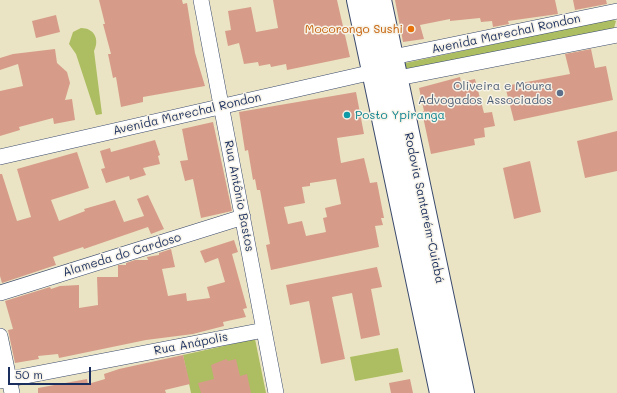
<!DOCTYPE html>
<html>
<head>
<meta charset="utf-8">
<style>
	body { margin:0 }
	#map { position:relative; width:617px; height:393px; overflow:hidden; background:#ebe4c4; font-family:Mali,sans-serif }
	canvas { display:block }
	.scale { position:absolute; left:8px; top:367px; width:83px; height:18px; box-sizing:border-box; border:2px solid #1b2f5e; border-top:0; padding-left:5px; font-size:12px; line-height:14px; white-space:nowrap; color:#1b2f5e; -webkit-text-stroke:3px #f7f3e8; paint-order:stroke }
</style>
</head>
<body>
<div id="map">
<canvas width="617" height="393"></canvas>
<div class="scale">50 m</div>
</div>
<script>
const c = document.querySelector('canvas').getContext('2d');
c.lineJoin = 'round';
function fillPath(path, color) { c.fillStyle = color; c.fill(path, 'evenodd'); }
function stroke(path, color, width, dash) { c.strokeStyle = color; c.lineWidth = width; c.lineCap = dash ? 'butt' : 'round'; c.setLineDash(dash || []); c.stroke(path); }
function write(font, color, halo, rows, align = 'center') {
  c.font = font + ' Mali,sans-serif'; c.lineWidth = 3; c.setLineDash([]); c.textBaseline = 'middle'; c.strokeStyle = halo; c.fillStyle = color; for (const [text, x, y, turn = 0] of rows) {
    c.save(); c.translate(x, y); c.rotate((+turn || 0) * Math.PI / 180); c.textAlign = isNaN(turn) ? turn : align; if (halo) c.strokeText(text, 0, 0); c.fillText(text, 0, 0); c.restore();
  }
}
fillPath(new Path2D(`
	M611,19l5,2 -2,7 -211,44 -2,-8z
	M81,28c13,0 19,11 13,23l8,63 -6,1 -20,-61 -7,-10 4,-12z
	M255,339l11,54h-75l-8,-38z
	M398,348l5,24 -48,9 -5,-24z`), '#acbe61');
fillPath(new Path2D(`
	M99,0h83l1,4 4,-1 8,50 10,33 -62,11v5l-22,5 -5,-30 -3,1 -5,-24h3l-8,-30h2z
	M273,0h64l13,57 -63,13 -1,-6 -15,3 -1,-3 -11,2 -1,-4 -14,2 -5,-21 -11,3 -3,-15 6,-1 -3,-19 23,-4 5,25 22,-4z
	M395,0h160l3,14 -50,7 1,3 -16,3 -1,-6 -11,1 -1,-4 -30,3v-2l-30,6 4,14 -21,3z
	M573,0h33l1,4 -32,6z
	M56,15l4,17 -24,6 -4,-17z
	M55,49l2,14 10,9 3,11 -5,17 7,-1 3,21 -21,4 -1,-6 -34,9 1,3 -20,6v-45l23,-5 -5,-22 -18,6v-12l13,-4z
	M591,49l4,19 11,-2 7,34 -99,21 -9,-35 65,-12 -5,-20z
	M460,77l1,5 14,-3 9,34 8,-1 3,14 -11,2 1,9 -11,2 1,6 -44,9 -9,-42 2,-1 -5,-23z
	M356,92l8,42 -27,4 4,25 23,-5 6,25 7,-1 7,36h-3l2,7 -8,1 4,21 -108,23 -5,-25 4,-1 -10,-54h-3l-2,-11 -2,1 -5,-30 -3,1 -6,-39zM336,179l5,25 -16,4 2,9 -4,1 3,14 -20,4 -4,-15 -14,3 -4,-17 21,-4 -3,-16 8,-1v-3z
	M213,122l19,89 -31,7 -8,-39 -8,2 -5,-20 8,-1 -6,-31z
	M617,131v40l-32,7 -8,-37z
	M155,140l5,15 -2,1 2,8 -17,4 3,7 -16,5 -1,-4 -23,7 -5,-14 4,-1 -5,-17 10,-3 1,4z
	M77,152l12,36 -38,12 8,21 26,-10 -1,-2 31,-9 9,22 20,-6 -7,-17 11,-4 16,34 -13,5 -3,-7 -64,22 -1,-2 -30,10 3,8 -54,18 -2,-7v-102h2l15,47 14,-4 -14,-48z
	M530,161l11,51 -27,7 -11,-51z
	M234,240l4,12 -6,2 15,54 -4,1 3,8 -23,5 1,4 -31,8 -47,6 -87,18 -1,-4 -20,2 1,3 -24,4 -7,-33 5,-1 -8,-28 45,-14 1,2 9,-3 19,-1v23l19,-3 -1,-28h21v-12h8v-2l9,-3h13l-1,-3 12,-2v-2l12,-4 4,18 -13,2 6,27 18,-3 1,8 23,-3 -3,-11 18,-5 -7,-24 -13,5 -5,-12z
	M377,267l5,20 -11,2 9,46 -19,4 -9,-46 -20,4 13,62 -24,5 -12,-63 -19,4 -4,-20z
	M183,355l7,29 -25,6 1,3h-128v-5l49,-9 1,5 17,-5 -1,-5 15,-5z
	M226,359l2,2 8,-2 4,17 7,-2 4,19h-50l-3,-10 16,-4 -3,-14z
	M410,379l3,14h-22l-2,-10z`), '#d69c89');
const minor = new Path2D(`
	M201,0l75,393
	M383,59l234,-48
	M388,80l229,-45
	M0,157l373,-85
	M0,293l243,-76
	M0,336l12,57
	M0,381l264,-51`);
const highway = new Path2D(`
	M358,0l83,393
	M380,0l83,393`);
stroke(minor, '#3a4a6d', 16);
stroke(highway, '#3a4a6d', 24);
stroke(minor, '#fff', 15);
stroke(highway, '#fff', 22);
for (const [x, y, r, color] of [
	[411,29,4,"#e8710a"],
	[560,93,4,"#5c6f8a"],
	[347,115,4,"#0f9aa8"]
]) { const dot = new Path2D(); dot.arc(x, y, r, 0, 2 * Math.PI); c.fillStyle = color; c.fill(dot); stroke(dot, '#f7f3e8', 1.5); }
write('12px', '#c56008', '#f7f3e8', [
	["Mocorongo Sushi",403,29]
], 'right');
write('12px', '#1b2f5e', '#f7f3e8', [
	["Avenida Marechal Rondon",506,34,-12],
	["Avenida Marechal Rondon",187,114,-13],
	["Rua Antônio Bastos",239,196,79],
	["Rodovia Santarém-Cuiabá",424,208,78],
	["Alameda do Cardoso",122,255,-17],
	["Rua Anápolis",191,344,-11]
]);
write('12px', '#4e5e75', '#f7f3e8', [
	["Oliveira e Moura",552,86],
	["Advogados Associados",552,100]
], 'right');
write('12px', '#0d838f', '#f7f3e8', [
	["Posto Ypiranga",355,115]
], 'left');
</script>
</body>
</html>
